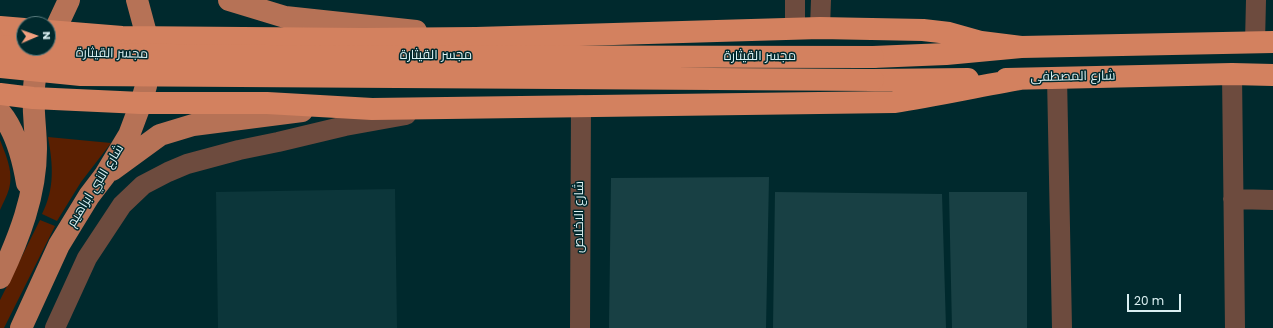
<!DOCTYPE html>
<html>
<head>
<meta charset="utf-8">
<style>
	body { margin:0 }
	#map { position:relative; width:1273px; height:328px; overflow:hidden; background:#00292d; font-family:Poppins,sans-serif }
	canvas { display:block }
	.north { position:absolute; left:16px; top:16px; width:40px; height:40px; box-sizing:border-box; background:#00292d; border:1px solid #57797c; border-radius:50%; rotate:88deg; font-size:11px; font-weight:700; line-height:16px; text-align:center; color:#daf0f2 }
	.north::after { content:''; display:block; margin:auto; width:14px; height:18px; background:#f2a07f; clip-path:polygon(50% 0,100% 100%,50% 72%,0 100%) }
	.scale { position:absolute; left:1127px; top:294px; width:54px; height:18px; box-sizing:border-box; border:2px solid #daf0f2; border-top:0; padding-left:5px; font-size:12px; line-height:14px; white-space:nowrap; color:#daf0f2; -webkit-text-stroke:3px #00292d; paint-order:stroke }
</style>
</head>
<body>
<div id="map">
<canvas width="1273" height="328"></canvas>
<div class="north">N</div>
<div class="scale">20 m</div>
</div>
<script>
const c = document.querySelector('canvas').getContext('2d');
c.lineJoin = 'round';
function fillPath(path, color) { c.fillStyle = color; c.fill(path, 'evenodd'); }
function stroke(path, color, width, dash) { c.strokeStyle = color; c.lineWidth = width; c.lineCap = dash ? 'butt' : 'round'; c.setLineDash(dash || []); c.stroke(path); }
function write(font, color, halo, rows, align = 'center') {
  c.font = font + ' Poppins,Cairo,sans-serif'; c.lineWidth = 3; c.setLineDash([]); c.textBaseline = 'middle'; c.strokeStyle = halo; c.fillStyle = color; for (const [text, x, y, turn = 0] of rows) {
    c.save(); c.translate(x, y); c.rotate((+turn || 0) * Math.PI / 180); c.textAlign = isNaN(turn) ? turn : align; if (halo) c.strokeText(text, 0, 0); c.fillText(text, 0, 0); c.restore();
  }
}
fillPath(new Path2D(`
	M395,189l2,139h-179l-2,-136z`), '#0c363a');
fillPath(new Path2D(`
	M48,137l63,6 -30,39 -24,39 -15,-7c13,-26 11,-49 6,-77z
	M0,140c6,15 14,33 9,49 -2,7 -6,14 -9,21z
	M40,220l15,6 -51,102h-4v-28z`), '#5a1f01');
fillPath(new Path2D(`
	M769,177l-3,151h-157l2,-150z
	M775,192l167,2 4,134h-173z
	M949,192h78v136h-75z`), '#184044');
stroke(new Path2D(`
	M795,0v28
	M820,28l1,-28
	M1255,42l1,-42
	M1232,74l3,254
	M1057,77l5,251
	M1233,199l40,1
	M55,328l32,-70 35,-53 21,-20 25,-13 19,-8 52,-14 39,-8 67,-16 61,-11
	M580,328l1,-223`), '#6d4b3e', 20);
stroke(new Path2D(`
	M229,0l56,17 131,14
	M48,45l21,-45
	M0,112c16,19 23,47 27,71
	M112,170l48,-35 33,-10 109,-14
	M0,278c19,-40 36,-83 36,-129 0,-23 -5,-46 -1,-70 2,-9 7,-18 10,-26
	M21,328l38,-83 30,-49 16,-21 24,-40 12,-32 5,-17 2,-20 -1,-29 -10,-37`), '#b67256', 22);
stroke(new Path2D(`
	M0,27l24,2
	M48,31l74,6 242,2 112,-1 344,-10 103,2 26,3 32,9 40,5
	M873,57l73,-3 75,-7 252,-5
	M1006,79l226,-5 41,1
	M873,80l95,-1
	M0,94l33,4 108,5h126l105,6 522,-7c42,-6 84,-16 127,-23`), '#d3815f', 22);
stroke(new Path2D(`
	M0,46l82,8 184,2 607,1
	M0,67l81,8 792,5`), '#d3815f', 22);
write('13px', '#daf0f2', '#00292d', [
	["مجسر القيثارة",112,54,1],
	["مجسر القيثارة",436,56],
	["مجسر القيثارة",760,57],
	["شارع المصطفى",1073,77,-1],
	["شارع النبي ابراهيم",96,186,-58],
	["شارع الاخلاص",580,217,-90]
]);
</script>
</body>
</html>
